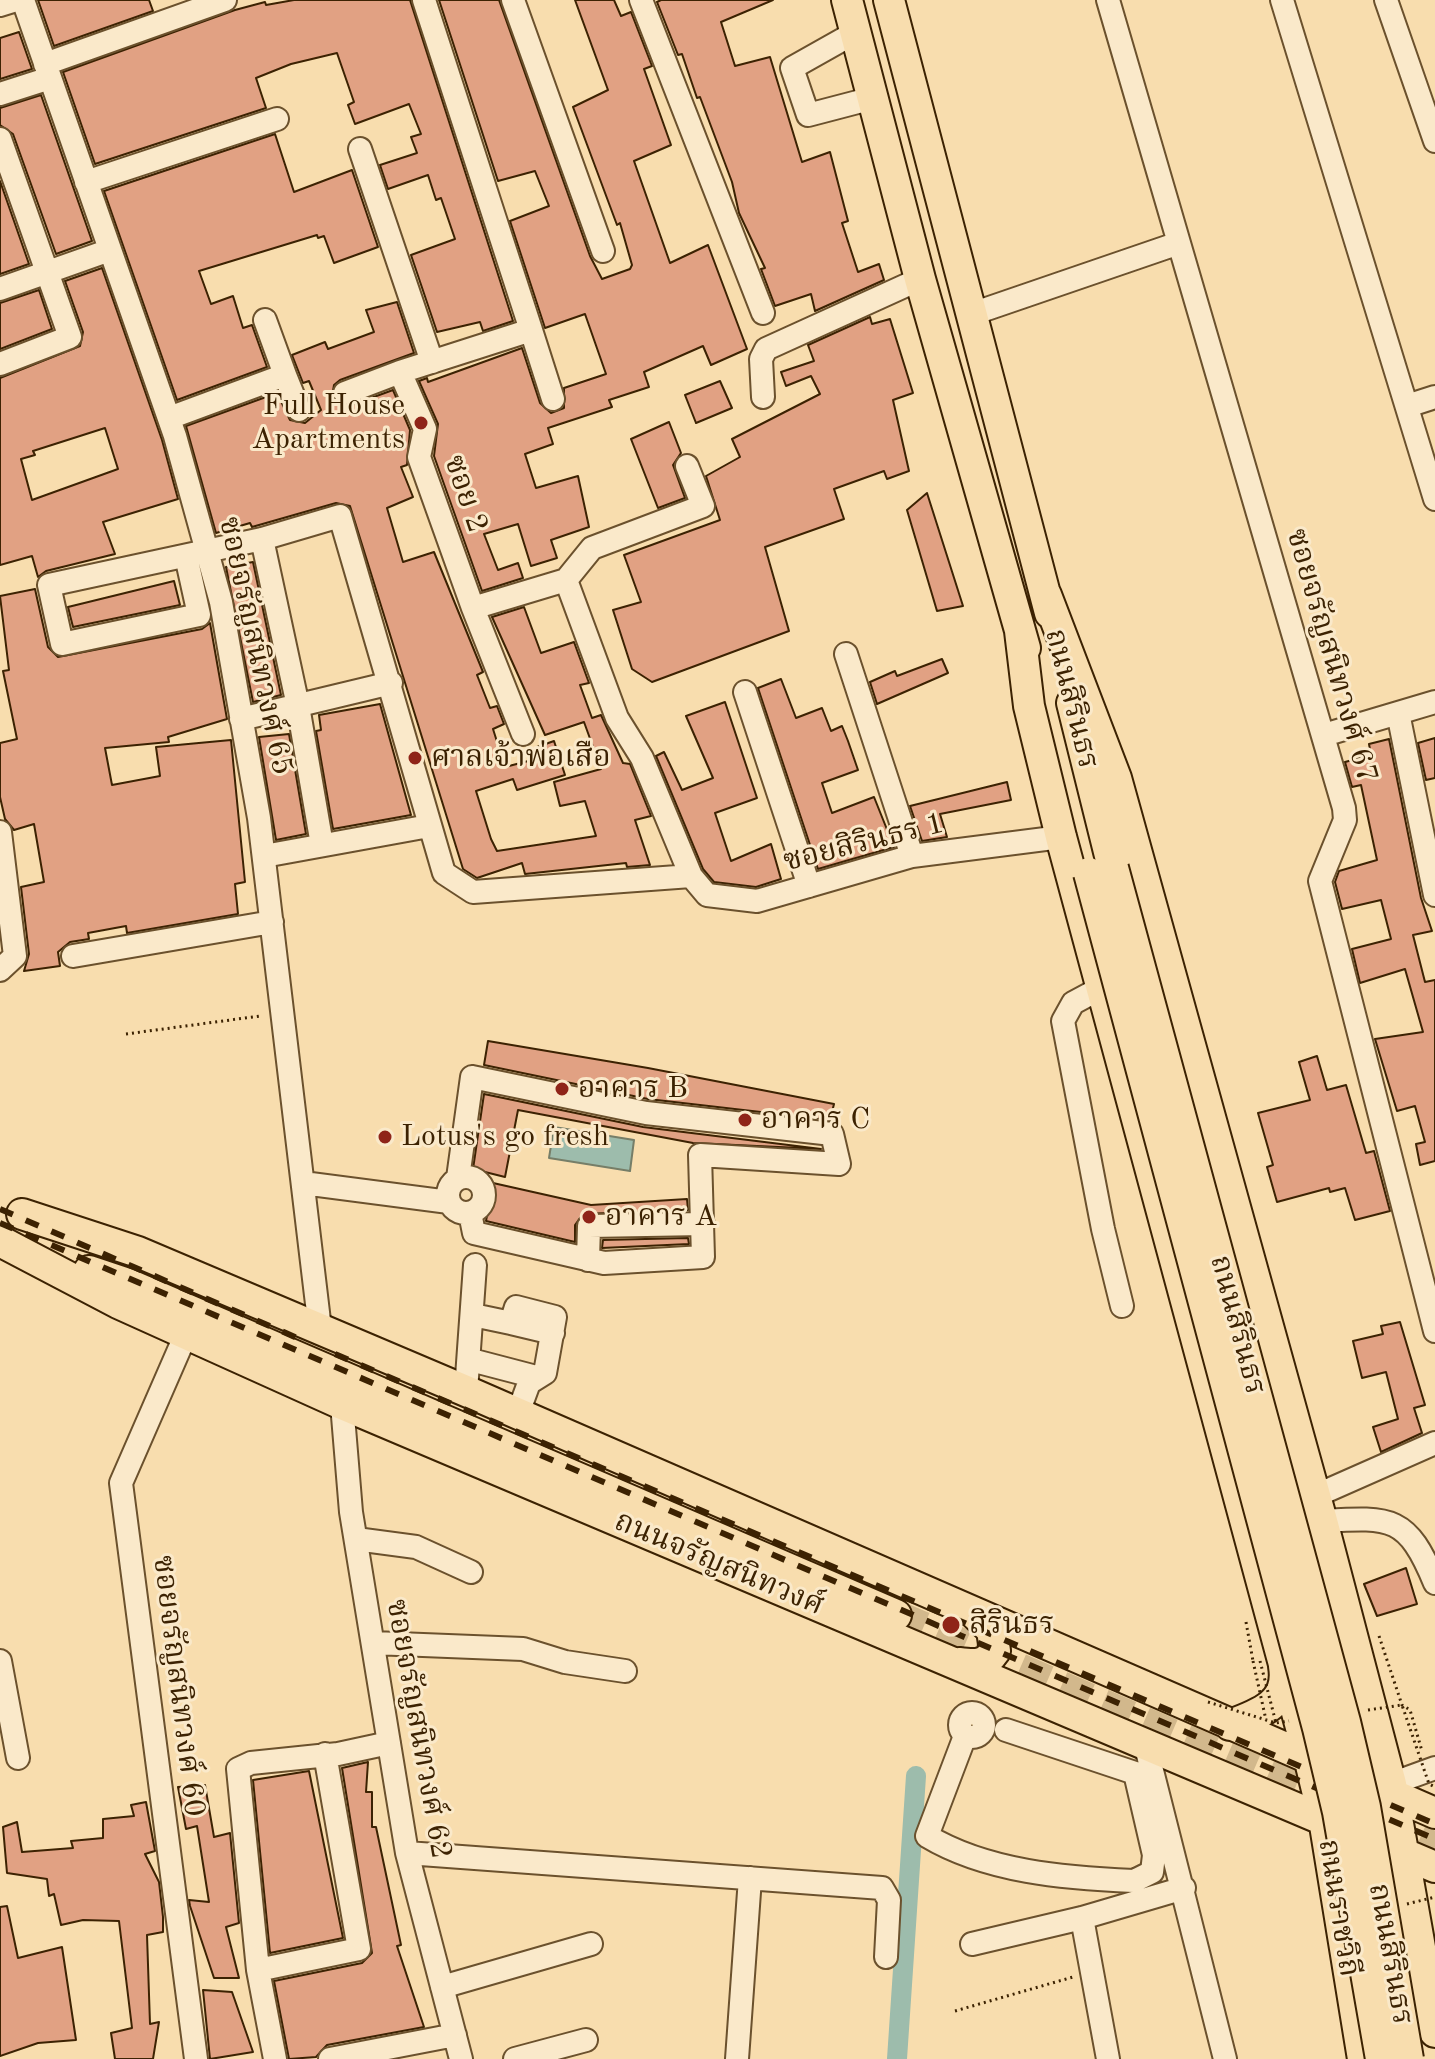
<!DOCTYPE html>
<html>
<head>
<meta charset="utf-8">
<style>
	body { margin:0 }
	canvas { display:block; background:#f8ddae }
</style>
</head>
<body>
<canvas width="1435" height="2059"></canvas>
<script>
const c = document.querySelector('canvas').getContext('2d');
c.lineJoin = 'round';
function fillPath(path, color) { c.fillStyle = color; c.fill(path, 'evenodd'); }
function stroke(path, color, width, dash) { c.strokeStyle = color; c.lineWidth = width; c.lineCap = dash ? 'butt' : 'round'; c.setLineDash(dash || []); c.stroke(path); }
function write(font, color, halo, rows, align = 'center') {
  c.font = font + ' "Old Standard TT","Noto Serif Thai",serif'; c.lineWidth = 6; c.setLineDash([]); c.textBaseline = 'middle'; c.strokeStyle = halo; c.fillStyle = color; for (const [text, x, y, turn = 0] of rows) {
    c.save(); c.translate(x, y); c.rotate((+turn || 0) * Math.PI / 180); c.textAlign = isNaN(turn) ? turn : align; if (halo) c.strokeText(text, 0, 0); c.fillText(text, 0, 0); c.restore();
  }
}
const water = new Path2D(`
	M554,1127l80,13 -4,31 -81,-13z`);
fillPath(water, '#9dbcac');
stroke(water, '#767e68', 2);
stroke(new Path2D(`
	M897,2059l19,-283`), '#9dbcac', 20);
const building = new Path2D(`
	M38,0h111l4,11 -99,35z
	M294,0h116l103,321 -30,10 -3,-9 -43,10 -26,-77 44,-16 -14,-41 -5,2 -8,-25 -40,14 -8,-24 37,-12 -6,-16 10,-3 -12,-30 -54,20 -7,-19 6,-3 -17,-49 -46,11 -35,14 10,30 -171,56 -32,-92 172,-62 30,-8 1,3z
	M439,0h60l91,256 12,23 28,-10 2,-4 -12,-42 -3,2 -44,-118 35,-17 -33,-90h39l7,16 10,-4 21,54 -8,3 27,76 -37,16 36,102 38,-18 39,104 -36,16 -8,-19 -59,26 5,15 -40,13 3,7 -64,21 5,16 -28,10 11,34 42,-12 11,51 -38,13 6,18 -26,8 -13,-42 -34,10 14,36 20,-7 5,15 -41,13 -48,-135 4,-32 -19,-43 8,-3 1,4 94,-34 18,55 11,10 13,-5v-20l42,-14 -21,-60 -40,14 -35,-107 39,-15 -14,-35 -37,10z
	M661,0h112l-52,22 14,44 35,-9 32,105 28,-10 18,69 -6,2 16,49 21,-8 5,16 -69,31 -4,-17 -36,12 -14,-37 4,-1 -26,-55 -7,-31 -32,-85 -3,1 -15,-44 -4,1 -21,-53z
	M19,32l13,37 -32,10v-41z
	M41,95l51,146 -36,13 -43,-120 -13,-9v-17z
	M275,134l19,58 58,-22 26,77 -44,16 -10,-27 -6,2 -1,-3 -118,36 12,33 22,-8 10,32 9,-3 15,42 -90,33 -73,-209z
	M0,181l29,83 -29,10z
	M102,268l60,172 16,59 -75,23 12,32 -69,17 -8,6 -6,-21 -32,9v-187l80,-32 3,-14 -18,-51zM105,428l13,41 -86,31 -11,-41 14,-4 -2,-4z
	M39,290l13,39 -52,20v-46z
	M397,302l17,51 -74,27 -6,5 -2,12 5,7 12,2 44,-16 17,40 -3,35 -6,2 12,30 -26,11 16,54 31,-10 49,120 -6,3 13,33 7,-2 7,18 -11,5 12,38 35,-9 -3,-11 17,-6 11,34 -48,15 -4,-11 -37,12 15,48 6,12 99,-15 -11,-35 -25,5 -6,-24 47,-13 -17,-47 -39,13 -53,-118 32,-10 17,46 33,-11 15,41 -9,2 12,33 9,-3 22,48 7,1 21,52 -16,4 15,45 -23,2 -1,-4 -101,11 -3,-11 -45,15 -14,-9 -113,-363 -14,-3 -84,24 -2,-4 -34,10 -30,-107 91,-33 13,27 15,3 16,-13 -12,-29 -6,2 -11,-28 33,-13 3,7 46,-17 -8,-22z
	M870,317l2,7 18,-5 23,74 -20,7 16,71 -22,8 -3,-8 -50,18 10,30 -79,28 24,84 -137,51 -20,-13 -19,-59 28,-8 -17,-47 96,-35 -14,-44 34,-19 -8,-18 88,-45 -9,-18 -25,10 -5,-14 33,-11 -6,-16z
	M720,381l12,27 -36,15 -11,-28z
	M669,422l12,31 -8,12 12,33 -27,10 -27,-69z
	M927,493l36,113 -26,5 -30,-101z
	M253,562l28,133 -28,7 -27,-135z
	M174,581l6,24 -107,22 -5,-20z
	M35,589l13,58 10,10 144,-28 8,-6 17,96 -59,18 1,5 -64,6 7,37 48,-9 -4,-29 75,-7 14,142 -10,2 3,30 -111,19 -1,-7 -38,7 1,6 -19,3 -12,10 2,14 -36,5 5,-17 -8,-67 23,-5 -10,-58 -20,6 -9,-11 -5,-22v-54l17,-4 -14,-68 6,-1 -9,-74z
	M942,659l6,14 -71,31 -7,-22 25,-11 2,5z
	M781,679l15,39 26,-10 9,23 11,-5 6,15 10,29 -36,13 10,30 42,-16 20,50 -76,22 -60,-181z
	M725,702l32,96 -42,15 16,48 40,-17 10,35 -25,8 -42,-5 -11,-13 -47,-113 8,-4 18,38 31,-12 -27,-62z
	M380,704l31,111 -78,14 -17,-98 5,-1 -2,-15z
	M289,734l17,100 -30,6 -17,-103z
	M1435,738v40l-9,2 -8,-37z
	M1389,739l32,159 11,33 -19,4 12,47 10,-2v181l-15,4 -4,-21 9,-2 -10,-36 -18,5 -22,-72 48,-7 -18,-63 -45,14 -8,-34 39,-10 -10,-39 -39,9 -7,-27 4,-11 38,-11 -16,-75 -9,2 -7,-25 26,-7 -2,-11z
	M1007,782l4,18 -71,14 7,23 -25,4 -12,-35z
	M488,1041l160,27 186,36 -4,16 -182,-21 -164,-34z
	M1317,1056l10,34 19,-5 20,68 8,-2 16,60 -35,9 -10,-32 -15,4 -1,-4 -52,14 -10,-35 6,-2 -15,-52 52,-13 -11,-38z
	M484,1094l159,33 178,22 -128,-6 -175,-33 -13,67 -32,-8z
	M493,1183l98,22 96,-6 1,11 -105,4 -8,11v17l-89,-21z
	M688,1238l1,6 -87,4 1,-8z
	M1400,1322l25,83 -11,3 8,25 -41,19 -8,-25 25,-8 -12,-47 -24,6 -9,-37 30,-7 -2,-8z
	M1406,1568l11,36 -40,12 -13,-32z
	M368,1762l-2,30h6v35h4l25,118 -4,1 27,81 -97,18 -11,12 -27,2 -15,-78 88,-18 10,-10 -30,-185z
	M309,1771l34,167 -73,15 -17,-173z
	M205,1785l9,52 16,-4 9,90 -13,4 13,51h-25l-24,-72 -1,-6 20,2 -12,-76 -11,3 -8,-42z
	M146,1802l9,49 -10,3 14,28 4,35v15l-16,3 3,89 9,-2 -6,37h-38l-4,-26 21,-5 -13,-107 -36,-1 -22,5 -7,-31 -5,2 -2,-17 -40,-6 -4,-46 14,-5 5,30 51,-4 -2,-7 32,-3v-19l31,-3 -3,-11z
	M7,1906l11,52 44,-11 14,93 -38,3 -38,13v-149z
	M203,1990l29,2 21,60 -43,7z`);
fillPath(building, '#e1a183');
stroke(building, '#3c2202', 2);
stroke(new Path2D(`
	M896,1615l442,190
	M1378,1822l57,25`), '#d2b88c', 30, [30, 15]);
const minor = new Path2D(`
	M23,0l152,436 46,166 38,216 61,511
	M424,0l107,330 -131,42 25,57 -6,28 54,151 93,-28 51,138 25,40 49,118 16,19 50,6 155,-45 149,-19
	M513,0l90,251
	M641,0l122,313
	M1108,0l236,808 1,12 -25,61 115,450
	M1282,0l153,499
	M1386,0l49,141
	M0,5l16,-5
	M856,32l-64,36 16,47 65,-17
	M45,64l180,-64
	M0,94l50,-16
	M0,139l70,198 -70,27
	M360,149l72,213
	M86,182l191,-63
	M0,289l110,-39
	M972,314l207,-71
	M265,320l20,55
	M531,330l22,69
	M345,393l55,-21
	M763,397l-2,-38 5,-10 154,-70
	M1407,406l28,-9
	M169,418l116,-43 14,35
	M262,539l36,167 24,139
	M186,556l13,59 -137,29 -13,-59 213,-46 78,-23 104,357 29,19 218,-16
	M566,580l26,-32 111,-42 -16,-40
	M473,608l50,126
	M846,654l66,202
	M745,692l64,194
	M1398,713l37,182
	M241,719l150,-36
	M1324,735l111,-33
	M0,832l15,124 -15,14
	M264,856l165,-30
	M73,956l199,-34
	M1101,988l-28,15 -10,18 40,208 19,77
	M448 1195a18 18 0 1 1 36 0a18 18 0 1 1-36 0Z
	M458,1178l14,-101 174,36 186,21 7,30 -139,-9 3,102 -99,6 -130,-30 -4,-20
	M303,1183l146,19
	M588,1260l1,-34 114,-2
	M473,1315l38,8 5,-16 39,10 -10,56 -16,10 -11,30
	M511,1323l42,10
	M186,1334l-65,149 75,576
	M471,1360l65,17
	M466,1391l9,-126
	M342,1404l9,108 56,341 54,206
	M1315,1496l120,-53
	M1322,1521c69,-4 85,-6 113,62
	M356,1539l60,8 55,25
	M373,1643l150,6 42,13 60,9
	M0,1661l18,97
	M960 1725a12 12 0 1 1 24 0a12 12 0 1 1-24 0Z
	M965,1736l-38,100c60,36 138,42 207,45l18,-9 2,-17 -19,-82 -129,-43
	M1145,1743l80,316
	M1391,1784l44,-16
	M407,1853l475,35 7,12 -3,57
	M1082,1918l26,141
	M972,1944l110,-26 102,-30
	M258,1970l101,-21 -34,-195
	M442,1987l149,-43
	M275,2059l-17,-89 -20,-201 13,-6 87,-9 51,-11
	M330,2059l125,-24
	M515,2059l71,-19
	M737,2059l13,-181`);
const major = new Path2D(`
	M847,0l73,279 105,369
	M889,0l161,613
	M1046,595l70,183 206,743 69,263 44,248
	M1020,631l9,75 32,131 248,920 15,62 39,240
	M1072,703l41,165
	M22,1214l116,38 328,139 969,422
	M0,1241l118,62 224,101 1093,463
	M89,1271l39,13 768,331
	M959,1663c17,2 26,3 36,-12l-3,-21 -19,-18
	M1230,1725c30,-11 60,-22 54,-59`);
stroke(minor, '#6b512d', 26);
stroke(major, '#3c2202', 34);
stroke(new Path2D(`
	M126,1034l134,-18
	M1246,1622l7,39
	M1379,1636l23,69 8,5 12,41
	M955,2011l118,-34`), '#3c2202', 3, [2, 4]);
stroke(minor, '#fae9ca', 22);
stroke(major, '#f8ddae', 30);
stroke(new Path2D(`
	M0,1209l302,131
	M0,1223l1435,616
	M335,1354l1100,470`), '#3c2202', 6, [14, 14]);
const majorBridge = new Path2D(`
	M1113,868l232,854 20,85 43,252
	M1089,873l229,855 20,84 43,247`);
stroke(majorBridge, '#3c2202', 34, []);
stroke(new Path2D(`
	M1253,1661l13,59
	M1260,1661l16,62
	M1208,1702l68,21 13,-2
	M1368,1710l34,-5 27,79 6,3
	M1407,1904l28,-7`), '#3c2202', 3, [2, 4]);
stroke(majorBridge, '#f8ddae', 30);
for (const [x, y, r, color] of [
	[421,423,8,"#8f2418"],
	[415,758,8,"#8f2418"],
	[562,1089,8,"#8f2418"],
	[745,1120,8,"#8f2418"],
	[385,1137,8,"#8f2418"],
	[589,1217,8,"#8f2418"],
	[951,1625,10,"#8f2418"]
]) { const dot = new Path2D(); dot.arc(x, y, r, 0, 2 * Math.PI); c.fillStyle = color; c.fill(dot); stroke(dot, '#fae9ca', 3); }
write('30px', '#3c2202', '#fae9ca', [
	["Full House",405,406,"right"],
	["Apartments",405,440,"right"],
	["ศาลเจ้าพ่อเสือ",431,758],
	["อาคาร B",578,1089],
	["อาคาร C",761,1120],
	["Lotus's go fresh",401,1137],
	["อาคาร A",605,1217],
	["สิรินธร",969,1625]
], 'left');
write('30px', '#3c2202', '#fae9ca', [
	["ซอย 2",465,494,71],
	["ซอยจรัญสนิทวงศ์ 65",255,646,78],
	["ซอยจรัญสนิทวงศ์ 67",1331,656,74],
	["ถนนสิรินธร",1071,699,76],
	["ซอยสิรินธร 1",864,843,-14],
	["ถนนสิรินธร",1237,1325,75],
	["ถนนจรัญสนิทวงศ์",719,1564,23],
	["ซอยจรัญสนิทวงศ์ 60",178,1686,83],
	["ซอยจรัญสนิทวงศ์ 62",418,1729,80],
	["ถนนราชวิถี",1338,1908,81],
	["ถนนสิรินธร",1390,1954,80]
]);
</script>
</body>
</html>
